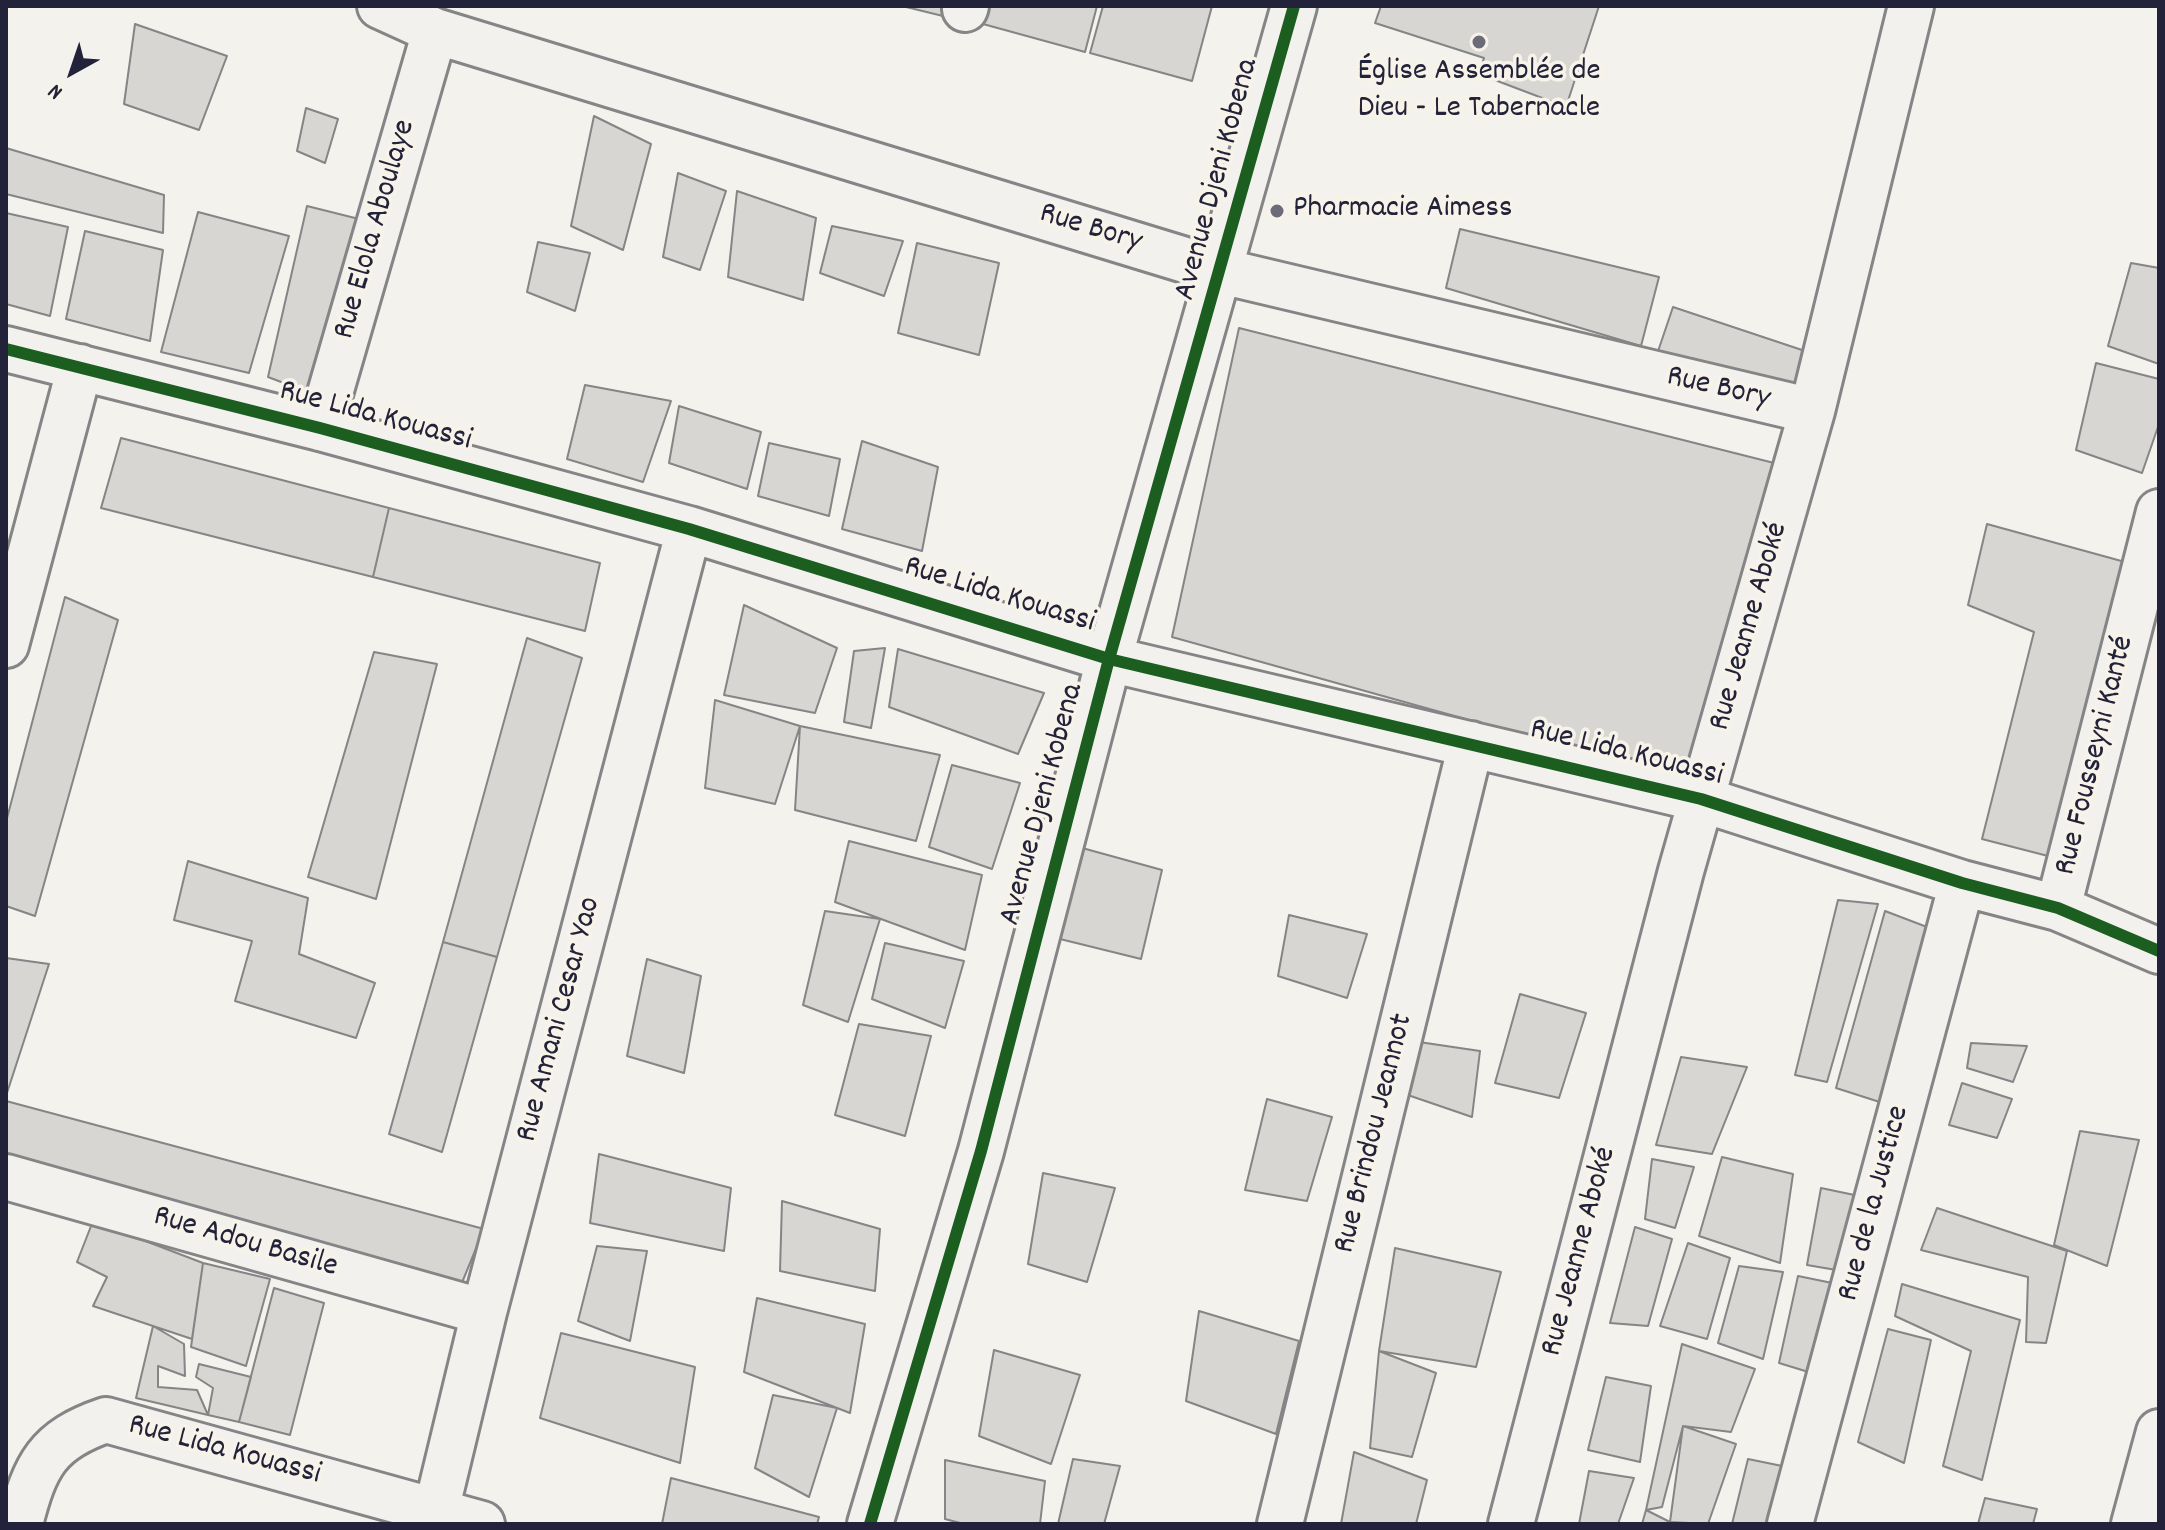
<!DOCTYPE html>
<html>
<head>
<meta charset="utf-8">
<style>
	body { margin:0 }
	#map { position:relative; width:2165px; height:1530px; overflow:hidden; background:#f4f2ec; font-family:Dekko,sans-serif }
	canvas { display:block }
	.frame { position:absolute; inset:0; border:8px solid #22223b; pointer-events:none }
	.north { position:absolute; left:32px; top:32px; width:80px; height:80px; -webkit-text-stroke:6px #f7f3e8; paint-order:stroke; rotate:220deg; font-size:22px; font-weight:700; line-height:32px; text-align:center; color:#22223b }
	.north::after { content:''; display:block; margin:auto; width:28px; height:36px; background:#22223b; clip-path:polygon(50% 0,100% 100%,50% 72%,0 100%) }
</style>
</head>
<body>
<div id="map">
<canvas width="2165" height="1530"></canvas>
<div class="frame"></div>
<div class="north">N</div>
</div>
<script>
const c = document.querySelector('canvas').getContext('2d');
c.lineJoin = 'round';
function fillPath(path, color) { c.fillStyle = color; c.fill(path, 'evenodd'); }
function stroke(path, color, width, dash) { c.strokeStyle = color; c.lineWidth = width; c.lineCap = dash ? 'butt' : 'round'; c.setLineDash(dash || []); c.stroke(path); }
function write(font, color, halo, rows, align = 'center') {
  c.font = font + ' Dekko,sans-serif'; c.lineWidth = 7; c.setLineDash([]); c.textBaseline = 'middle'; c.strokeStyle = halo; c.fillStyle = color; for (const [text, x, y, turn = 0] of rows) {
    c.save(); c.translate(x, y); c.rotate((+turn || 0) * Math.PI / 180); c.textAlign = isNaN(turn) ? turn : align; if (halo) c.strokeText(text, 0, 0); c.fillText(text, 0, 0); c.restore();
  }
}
const building = new Path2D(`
	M902,6h43l-2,10z
	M988,6h109l-12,46 -102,-28z
	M1103,6h109l-20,75 -102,-28z
	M1381,6h218l-33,101 -87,-33 5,-16 -109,-35z
	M135,24l92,32 -28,74 -75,-26z
	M306,108l32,11 -13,44 -28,-12z
	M594,116l57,28 -28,106 -52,-24z
	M6,148l158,47 -1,38 -157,-39z
	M678,173l48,18 -26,79 -37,-13z
	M737,191l79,27 -13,82 -75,-23z
	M307,206l60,15 -49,175 -50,-19z
	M198,212l91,24 -40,137 -88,-21z
	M6,213l62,14 -18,89 -44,-12z
	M832,226l71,15 -19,55 -64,-23z
	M1460,229l199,48 -18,69 -195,-58z
	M85,231l78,19 -13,91 -84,-22z
	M538,242l52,11 -15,58 -48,-19z
	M917,243l82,20 -20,92 -81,-22z
	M2131,263l28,5v96l-51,-18z
	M1673,307l135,45 -13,55 -142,-41z
	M1239,328l543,137 -95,316 -515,-144z
	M2096,363l63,16v45l-17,49 -66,-23z
	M585,385l86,16 -28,81 -76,-23z
	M679,406l82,26 -14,57 -78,-26z
	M121,438l268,70 -16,69 -272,-69z
	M862,441l76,26 -16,84 -80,-22z
	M769,443l71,16 -11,57 -71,-20z
	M389,508l211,55 -15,68 -212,-54z
	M1987,524l138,38 -77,294 -66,-17 52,-207 -66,-27z
	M65,597l53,23 -83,296 -29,-10v-84z
	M744,605l93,43 -22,65 -91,-18z
	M527,638l55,20 -85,299 -54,-15z
	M885,648l-14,80 -27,-6 10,-71z
	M898,649l146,44 -26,61 -129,-47z
	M374,652l63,12 -61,235 -68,-22z
	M715,700l85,26 -25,78 -70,-16z
	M800,726l140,29 -24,86 -121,-31z
	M952,765l68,18 -28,86 -63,-22z
	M849,841l133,34 -17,75 -130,-48z
	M1075,846l87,24 -21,89 -85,-21z
	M188,861l120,37 -9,56 76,29 -19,55 -121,-37 17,-60 -78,-21z
	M1838,900l40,4 -51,178 -32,-7z
	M825,911l55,8 -32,103 -45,-17z
	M1885,911l42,16 -38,178 -53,-17z
	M1289,915l78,19 -20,64 -69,-22z
	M443,942l54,15 -55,195 -53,-18z
	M885,943l79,18 -19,67 -73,-29z
	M6,958l43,6 -43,132z
	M647,959l54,17 -17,97 -57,-17z
	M1520,994l66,19 -27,85 -64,-15z
	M859,1024l72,12 -26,100 -70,-21z
	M1419,1042l61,9 -8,66 -73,-25z
	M1971,1043l56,3 -14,36 -46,-14z
	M1681,1057l66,10 -35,87 -56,-9z
	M1962,1083l50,16 -15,39 -48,-13z
	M1267,1099l65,18 -25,84 -62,-11z
	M6,1101l478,128 -23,56 -455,-128z
	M2080,1131l59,9 -32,126 -53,-21z
	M599,1154l132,34 -7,63 -134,-28z
	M1722,1157l71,17 -13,89 -81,-27z
	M1652,1159l42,8 -19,61 -30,-9z
	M1043,1173l72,15 -28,94 -59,-18z
	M1821,1188l43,9 -22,74 -35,-6z
	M782,1201l98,28 -5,62 -95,-20z
	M1937,1208l130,43 -21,92 -20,-1 2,-65 -107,-27z
	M93,1221l110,42 -11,76 -99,-33 14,-29 -30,-15z
	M1635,1227l37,12 -24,87 -38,-3z
	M1688,1243l42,15 -23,81 -47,-13z
	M597,1246l50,5 -17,90 -52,-20z
	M1395,1248l106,24 -25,95 -97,-16z
	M203,1263l67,16 -24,87 -55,-19z
	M1739,1266l44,6 -20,87 -45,-16z
	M1798,1276l44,9 -27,89 -36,-11z
	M1902,1284l118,36 -38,160 -39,-14 28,-115 -76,-35z
	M274,1288l50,15 -34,132 -51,-13z
	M757,1298l108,26 -15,89 -106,-41z
	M1199,1311l100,30 -23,93 -90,-33z
	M153,1326l31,18 1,32 -27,-10v21l39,3 11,25 -72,-17z
	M1888,1329l43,11 -27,123 -46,-21z
	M561,1333l134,34 -15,96 -140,-45z
	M1682,1344l73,25 -24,63 -48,-6 -21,81 -16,3z
	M994,1350l86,25 -29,89 -72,-28z
	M1379,1351l57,22 -24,84 -42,-9z
	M199,1364l52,13 -12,45 -31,-7 5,-27 -17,-11z
	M1606,1377l45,9 -11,76 -52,-12z
	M773,1395l64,13 -28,89 -54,-29z
	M1683,1426l53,18 -28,80 -38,-2z
	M1354,1452l73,28 -11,44h-75z
	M1073,1459l47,7 -16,58h-46z
	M1748,1459l44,9 -24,56h-36z
	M945,1460l100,21 -5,43h-76l-19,-5z
	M1589,1471l45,7 -16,46h-39z
	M671,1478l148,39 -2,7h-155z
	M1985,1498l52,11 -4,15h-55z
	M1646,1510l24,12 3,2h-31z`);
fillPath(building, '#d7d6d3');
stroke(building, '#858486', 2);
const minor = new Path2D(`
	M380,6l55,25 786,240 591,140
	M965,9l1,-3
	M6,349l314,79 369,101 420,130 592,140 261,84 96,25 101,43
	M320,428l115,-397
	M6,645l74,-278
	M2058,908l101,-396
	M6,1177l478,135
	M436,1511l48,-199 205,-783
	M20,1524c15,-59 27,-84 86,-104l376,104
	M870,1524l111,-373 128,-492 185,-653
	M1280,1524l191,-780
	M1511,1524l170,-653 131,-460 99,-405
	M1790,1524l172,-641
	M2134,1524l25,-92`);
stroke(minor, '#858486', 50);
stroke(minor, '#f2f1ed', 44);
stroke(new Path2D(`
	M6,349l314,79 369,101 420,130 592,140 261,84 96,25 101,43
	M870,1524l111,-373 128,-492 185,-653`), '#1b5e20', 12);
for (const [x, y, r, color] of [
	[1479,42,8,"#6c6b79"],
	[1277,211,8,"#6c6b79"]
]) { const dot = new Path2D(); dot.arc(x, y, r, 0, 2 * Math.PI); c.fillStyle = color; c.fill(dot); stroke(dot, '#f7f3e8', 3); }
write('32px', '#22223b', '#f7f3e8', [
	["Église Assemblée de",1479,74],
	["Dieu - Le Tabernacle",1479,111],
	["Pharmacie Aimess",1293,211,"left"]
]);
write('32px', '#22223b', '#f7f3e8', [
	["Avenue Djeni Kobena",1219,180,-75],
	["Rue Elola Aboulaye",377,230,-74],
	["Rue Bory",1090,230,17],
	["Rue Bory",1718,390,13],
	["Rue Lida Kouassi",375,418,15],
	["Rue Lida Kouassi",999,597,17],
	["Rue Jeanne Aboké",1751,627,-74],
	["Rue Lida Kouassi",1626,755,14],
	["Rue Fousseyni Kanté",2097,756,-76],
	["Avenue Djeni Kobena",1044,805,-75],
	["Rue Amani Cesar Yao",561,1020,-75],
	["Rue Brindou Jeannot",1376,1134,-76],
	["Rue de la Justice",1876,1204,-75],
	["Rue Adou Basile",245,1244,16],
	["Rue Jeanne Aboké",1581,1252,-75],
	["Rue Lida Kouassi",224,1452,15]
]);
</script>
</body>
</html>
